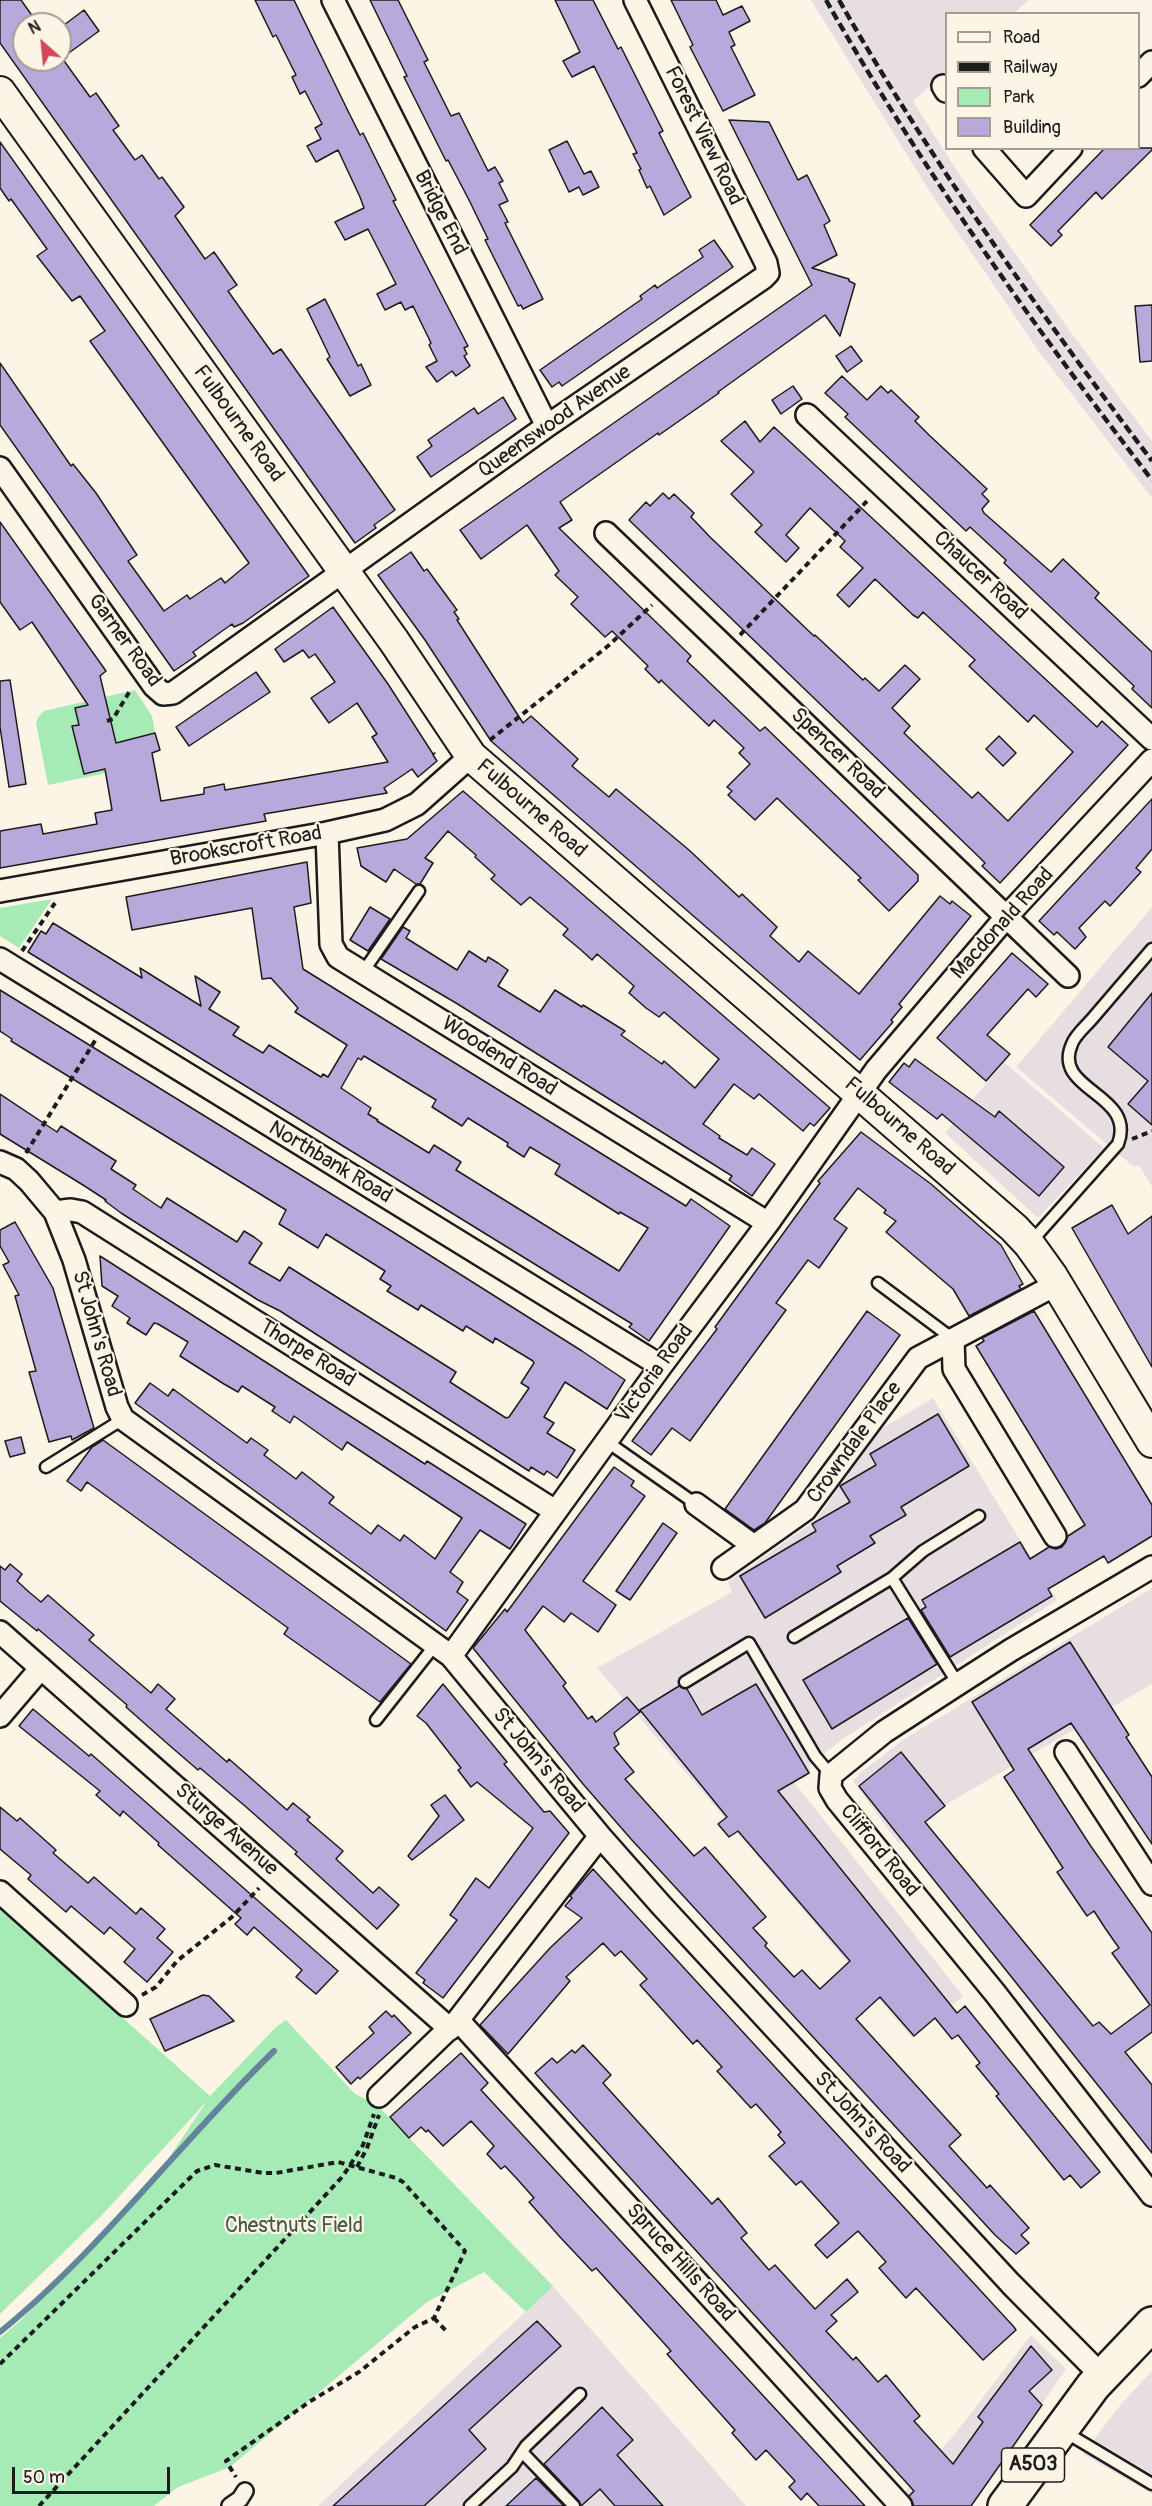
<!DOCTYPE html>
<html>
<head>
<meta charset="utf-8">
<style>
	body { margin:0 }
	#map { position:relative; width:1152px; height:2506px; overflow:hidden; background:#fcf5e5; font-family:Pangolin,sans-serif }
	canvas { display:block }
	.legend { position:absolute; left:945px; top:12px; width:195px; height:138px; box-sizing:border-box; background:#fcf5e5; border:2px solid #a29e95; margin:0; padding:8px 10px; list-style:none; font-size:18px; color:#1c1c1c }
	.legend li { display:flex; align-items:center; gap:12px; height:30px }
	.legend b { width:30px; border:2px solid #a29e95 }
	.north { position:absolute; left:12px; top:12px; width:60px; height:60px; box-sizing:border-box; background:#fcf5e5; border:2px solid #a29e95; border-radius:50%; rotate:333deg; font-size:16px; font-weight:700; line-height:24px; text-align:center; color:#1c1c1c }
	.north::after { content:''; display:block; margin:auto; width:21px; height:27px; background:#d1495b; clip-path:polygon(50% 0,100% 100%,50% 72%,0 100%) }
	.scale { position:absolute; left:12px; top:2467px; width:158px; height:27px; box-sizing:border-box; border:3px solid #1c1c1c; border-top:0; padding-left:8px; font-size:18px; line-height:21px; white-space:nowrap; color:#1c1c1c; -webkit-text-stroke:4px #fcf5e5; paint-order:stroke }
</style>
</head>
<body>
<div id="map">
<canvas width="1152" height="2506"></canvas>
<ul class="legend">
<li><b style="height:8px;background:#fcf5e5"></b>Road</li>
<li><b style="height:8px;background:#1c1c1c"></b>Railway</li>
<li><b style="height:16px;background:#a6eab6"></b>Park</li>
<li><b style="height:16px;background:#b7a9da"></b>Building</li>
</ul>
<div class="north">N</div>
<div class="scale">50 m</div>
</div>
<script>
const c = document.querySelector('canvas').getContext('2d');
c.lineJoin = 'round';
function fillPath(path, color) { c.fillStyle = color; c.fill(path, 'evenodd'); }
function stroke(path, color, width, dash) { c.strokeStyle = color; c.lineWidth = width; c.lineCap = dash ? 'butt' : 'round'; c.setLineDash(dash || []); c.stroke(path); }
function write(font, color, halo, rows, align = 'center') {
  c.font = font + ' Pangolin,sans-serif'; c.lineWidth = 4.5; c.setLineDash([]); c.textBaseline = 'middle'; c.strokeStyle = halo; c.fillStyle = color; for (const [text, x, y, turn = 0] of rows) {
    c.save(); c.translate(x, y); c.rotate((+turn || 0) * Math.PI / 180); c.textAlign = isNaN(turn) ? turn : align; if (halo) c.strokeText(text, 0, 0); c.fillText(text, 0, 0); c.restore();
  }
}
fillPath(new Path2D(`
	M811,0h218l-15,13 -68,1v58l-33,29 46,73 111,157 82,110v57l-112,-145 -110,-161z
	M1152,907v280l-13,-22 -5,2 -118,-100z
	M1004,1062l100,86 -66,70 -93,-85z
	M933,1398l124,202 -217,141 -31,25 1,4 -16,12 169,214 -51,42 -315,-370 135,-76 -4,-10 88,-62 63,-90z
	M1152,1588v96l-205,120 -48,40 -46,-63 7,-8 46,-35z
	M553,2286l193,220h-428z
	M1031,2335l35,34 -94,137h-53l-14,-14 49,-57z
	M1152,2371v123l-69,-40 38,-50z`), '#e7dee2');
fillPath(new Path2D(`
	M135,690l17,26 3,17 -15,4 6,28 -98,20 -12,-62 2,-6 6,-6zM106,701l11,65 -33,8 -12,-47 7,-2 -4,-17z
	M52,899l-33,49 -19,-12v-28z
	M0,1908l210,188 66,-69 10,-7 69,74 21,10 177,182 -27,26 -42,-40 -57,30 -197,165 -52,20 -24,19h-154v-168l21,-18 133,-140 53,-79 -105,114 -102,99z`), '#a6eab6');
stroke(new Path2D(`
	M0,2332c100,-81 181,-191 274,-281`), '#62859b', 6);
const building = new Path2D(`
	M0,0h21l17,24h-14v36h36v-32l24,-18 15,21 -37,27 28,39 6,-4 23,33 -6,4 22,30 7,-5 17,24 3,-2 22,30 -9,9 30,43 9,-7 23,33 -9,6 17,24 28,39 8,-5 114,161 -21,15 2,3 -21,15 -355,-500z
	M255,0h39l54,111 12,24 3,-2 33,67 -3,1 12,23 63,122 -4,2 3,6 -3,2 6,10 -14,10 -4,-5 -15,11 -11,-15 11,-6 -8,-16 2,-2 -18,-37 -8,4 -4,-8 -16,8 -8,-16 19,-10 -28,-55 -23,11 -10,-18 29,-14 -4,-11 -22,-47 -22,12 -9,-16 14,-7 -6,-11 7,-4 -17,-33 -5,3 -8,-17 4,-2 -20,-40 -3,2z
	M370,0h28l30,60 -4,2 27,54 8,-3 29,58 7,-4 8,14 -4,2 9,18 -9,4 9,17 -3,1 38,76 -20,10 -2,-4 -3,1 -33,-66 3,-1 -19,-39 -21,-40 -2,1 -42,-84 3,-1z
	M555,0h38l25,49 3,-2 42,84 -4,2 32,64 -27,18 -14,-29 -3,2 -8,-18 2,-1 -8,-15 4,-1 -43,-87 -22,11 -9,-16 17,-9z
	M671,0h45l7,15 19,-9 8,15 -21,11 6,13 -4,2 24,48 -32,16 -33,-64 3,-2z
	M729,120l40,2 29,58 9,-5 23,46 -6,4 13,30 -25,13 37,11v2l6,3 -15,52 -15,-21 -107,77 1,1 -60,42 -1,-2 -98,69 12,18 -13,8 132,128 -4,5 73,70 5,-4 153,148v6l-29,30 -31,-31 3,-2 -84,-80 -22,22 -27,-25 4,-4 -5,-4 23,-23 -11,-11 5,-5 -30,-28 -5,6 -48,-46 -2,3 -14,-14 3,-3 -36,-35 -7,6 -34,-33 7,-7 -23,-22 4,-4 -32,-46 -46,34 -21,-29 352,-245z
	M567,141l17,33 7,-3 8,16 -16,8 -4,-8 -10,5 -20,-42z
	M0,142l309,434 -66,47 -9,4 -2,-3 -39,28 3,4 -22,15 -174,-246v-62l71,103 2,-2 23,29 41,62 -9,6 36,50 23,-16 3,4 31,-21 4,5 24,-20 -159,-222 15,-10 -25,-35 -8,5 -35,-45 10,-7 -36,-50 -2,2 -9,-13z
	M1105,148h47v2l-50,49 -6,-7 -38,39 4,4 -11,11 -21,-21z
	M714,240l19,27 -171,119 -3,-4 -7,5 -12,-17 102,-71 -2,-3 15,-11 2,3 46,-31 -4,-7z
	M325,299l33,67 3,-2 10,21 -21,11 -23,-37 3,-2 -23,-48z
	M1152,305v56l-12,1 -5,-56z
	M851,346l11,15 -15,11 -11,-16z
	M842,376l25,24 14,-14 7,7 3,-3 28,27 -4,4 14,14 58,54 -5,5 7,7 -7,8 2,4 67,59 12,-13 36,34 -4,5 57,54v56l-20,-19 2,-3 -130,-123 2,-3 -36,-33 -4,4 -121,-114 3,-3 -23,-21z
	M793,386l9,13 -21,15 -9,-14z
	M503,397l13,22 -85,58 -14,-20 15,-11 -4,-6 46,-32 4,6z
	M745,421l15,21 14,-15 323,300 5,-6 26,24 -128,138 -18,-17 3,-3 -7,-7 -349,-336 17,-18 4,4 13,-13 6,6 5,-5 20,19 -3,4 19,20 104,99 1,-1 48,45 2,-2 14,13 26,-26 15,14 -28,29 18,18 -6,7 68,65 6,-6 30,29 65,-69 -39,-37 -6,7 -59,-56 6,-6 -14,-13 -38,-35 -5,6 -5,-3 -38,-36 -26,28 -12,-12 26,-27 -23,-21 5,-6 -35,-33 -24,27 13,13 -13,14 -31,-30 7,-7 -31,-31 23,-22 -33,-31z
	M0,522l106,149 -6,5 16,67 39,-10 5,17 -8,3 9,48 43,-7v-6l20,-4 1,6 163,-28 -16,-25 5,-3 -20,-31 -28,20 -18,-25 24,-16 -20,-28 -6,4 -6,-8 -19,12 -9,-13 58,-42 55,77 45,70 2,-1 -2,2 4,6 -19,16 -6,-8 -28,19 3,5 -123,21 2,7 -266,47v-37l41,-7 2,10 54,-10 -2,-11 17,-3 -7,-41 -21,5 -12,-48 7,-1 -4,-17 13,-3 -56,-83 -12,8 -20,-28z
	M411,552l13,19 3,-2 30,41 -3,2 5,7 -2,1 66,103 8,-7 47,43 -6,7 37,31 7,-8 73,61 50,47 3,-3 35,33 -7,9 29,26 9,-11 51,43 81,-98 10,8 2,-3 19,15 -72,88 3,3 -11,13 2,2 -33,38 -369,-319 -66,-101 -47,-65z
	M256,672l14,20 -81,54 -13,-19z
	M10,680l16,104 -17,3 -9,-60v-46z
	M999,736l17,17 -13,13 -17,-17z
	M463,791l367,317 -16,18 -4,-3 -7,8 -44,-37 -5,5 -20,-15 -31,40 17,12 -1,2 28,17 5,-7 23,16 -23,32 -23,-16 3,-4 -276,-173 -75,-44 22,-32 7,4 -4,7 51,32 12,-19 17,11 2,-5 10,6 10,7 -10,16 42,26 15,-22 27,17 1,-2 42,26 -4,4 41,29 2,-3 31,27 24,-29 -55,-47 -5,5 -13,-9 -17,-15 5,-7 -37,-32 -5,6 -11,-10 -18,-15 5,-6 -38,-32 -9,8 -30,-26 4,-4 -20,-18 1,-2 -28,-24 -23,27 8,5 -13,21h-4l-22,-15 -8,13 -25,-16 -4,-18 50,-9z
	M1152,799v50l-16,19 5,4 -31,34 -5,-5 -26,27 7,9 -11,12 -18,-17 -3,3 -15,-14z
	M307,862l4,41 -17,4 9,62 383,237 5,-7 39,27 -81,115 -20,-14 3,-3 -604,-372 13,-21 5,3 7,-11 89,55 -2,-10 61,38 -6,-30 25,16 -11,17 30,18 -6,8 30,18 6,-8 52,32 2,-3 5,3 19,-32 -52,-33 3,-4 -27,-30 -9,1 -10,-71 -120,22 -6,-33zM364,1056l72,44 -4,7 30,19 6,-8 40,25 -1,3 17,11 6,-10 30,18 -5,9 64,40 1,-2 28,16 -29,43 -163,-101 5,-8 -27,-17 -5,8 -52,-32 1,-1 -10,-6 3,-6 -30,-20 17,-30 3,2z
	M370,907l20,12 -22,32 -18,-11z
	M1012,953l36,31 -12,13 -8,-8 -41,46 23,19 -24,27 -49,-43z
	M0,990l385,237 197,124 43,29 -18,29 -42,-27 -21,35 10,6 -7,10 28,17 -18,28 -10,-7 -3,4 -13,-8 -2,4 -249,-160 -22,-11 -137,-87 -16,-12 1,-1 -23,-15 -83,-51v-40l57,38 4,-6 55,35 -5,8 25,16 -3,4 28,19 6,-10 70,44 7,-11 10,6 8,6 -13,20 31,18 9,-14 167,105 -6,10 56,36 3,-1 20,-29 -8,-5 13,-20 -1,-2 -38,-23 -2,5 -27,-17 -3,5 -42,-26 -3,5 -31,-19 4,-5 -11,-7 5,-8 -59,-37 -8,14 -39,-24 7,-14 -275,-169 1,-2 -12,-8z
	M1152,993v132l-24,-21 20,-23 -40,-34z
	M915,1059l80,58 4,-6 65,56 -25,29 -97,-82 -5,5 -48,-37 15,-19 5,4z
	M861,1132l70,52 70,61 22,39 -4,2 2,3 -52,27 -16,-27 -67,-57 10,-11 -12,-8 2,-3 -28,-22 -24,31 13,9 -28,40 -11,-8 -32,43 10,7 -96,131 -18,-13 -21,27 -19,-14 85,-112 -2,-2 105,-144 -2,-2z
	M1112,1205l16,29 24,-18v151l-80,-139z
	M15,1222l38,66 41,140 -22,12 -1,-4 -22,6 -20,-70 7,-1 -21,-75 4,-1 -16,-30 6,-3 -9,-16v-16z
	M100,1256l325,208 2,-3 99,63 -16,25 -30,-19 -30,42 13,10 -6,10 11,8 -22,31 -311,-228 15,-20 18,13 5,-7 74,54 4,-5 17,12 -4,5 32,24 6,-7 32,25 -5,6 42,31 7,-9 22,16 4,-6 31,24 27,-41 -115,-76 -5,8 -48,-34 -4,7 -18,-12 3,-4 -33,-21 -4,6 -14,-8 -44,-28 8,-14 -30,-18 -4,-1 -8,12 -19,-12 3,-5 -18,-12 6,-10 -16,-10z
	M867,1311l33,24 -135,188 -11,7 -29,-21z
	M1034,1311l118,194v31l-44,27 -4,-7 -56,33 4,7 -102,61 -29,-47 5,-3 -4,-7 98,-58 10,17 19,-12 7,2 6,-2 6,-11 17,-11 -109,-179 8,-5 -2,-3z
	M938,1414l31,52 -68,41 5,8 -36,21 5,7 -38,23 4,6 -76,46 -25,-42 76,-45 -4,-7 38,-22 -10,-16 36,-21 -6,-11z
	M21,1437l4,16 -15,4 -5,-16z
	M103,1440l308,224 -31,38 -96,-68 4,-6 -201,-146 -6,9 -14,-10 25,-34z
	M614,1467l20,14 -3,5 14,10 -62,85 33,24 -18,27 -27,-19 -7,9 -21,-16 -18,24 41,53 -3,3 25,33 4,-3 4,6 31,-25 13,15 -26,21 5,11 -5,4 20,24 -9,7 69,77 11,-9 61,70 -13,11 14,15 -2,3 29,31 8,-7 18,19 30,-28 -112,-130 -9,6 -11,-13 9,-7 -87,-107 39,-24 8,3 15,26 54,-31 53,89 -31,18 179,222 8,-7 135,166 -19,16 -11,-13 -6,5 -68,-84 3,-2 -23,-28 4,-3 -22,-28 -6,4 -17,-21 -21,18 -34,-39 -24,22 105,116 -12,11 38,42 3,-3 39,43 -8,7 8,8 -13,11 -21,-19 -364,-396 -48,-55 -110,-136 32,-39 2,3z
	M663,1523l14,10 -47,67 -14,-9z
	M10,1564l12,10 -5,7 12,11 12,10 7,-7 46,40 -5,5 62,53 7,-9 17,15 -9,10 61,53 2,-3 58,51 6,-7 17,14 -3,3 36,31 -7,8 37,34 6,-6 20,18 -22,24 -82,-75 2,-2 -52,-46 -45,-38 -2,2 -29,-25 -43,-38 1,-2 -89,-76 -1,2 -37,-30v-35l5,4z
	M908,1618l29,46 -105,65 -29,-49z
	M1070,1642l59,93 -3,2 26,40v67l-81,-121 -43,26 62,96 62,88v99l-27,20 27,33v68l-293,-367 42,-34 44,54 -20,16 168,204 6,-4 12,12 39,-29 -38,-52 7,-5 -14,-20 -11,-17 -7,5 -30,-44 6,-4 -59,-91 10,-7 -42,-68z
	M443,1684l64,78 -3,2 40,48 6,-1 19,22 -126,165 -20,-15 2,-3 -9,-7 41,-53 -7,-5 26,-37 13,10 44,-60 -56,-46 -6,5 -13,-17 3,-2 -35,-45 -9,-7z
	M33,1709l56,47 2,-2 247,217 -22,23 -20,-17 6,-7 -48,-43 -7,8 -12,-11 6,-6 -83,-73 1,-2 -36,-32 -3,5 -24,-21 4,-4 -81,-65z
	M445,1795l19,25 -52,40 -4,-4 31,-40 -8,-11z
	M0,1807l17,14 3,-3 36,32 -3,3 35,30 6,-6 42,37 5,-6 24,21 -8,9 16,14 -26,30 -23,-20 11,-13 -25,-22 -6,7 -33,-28 -5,6 -38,-33 3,-4 -31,-26z
	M593,1869l421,458 2,3 -33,30 -67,-72 -10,10 -27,-30 7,-6 -28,-31 -31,27 -12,-13 24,-22 -38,-42 -5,4 -27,-29 16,-13 -7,-8 3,-3 -25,-28 -5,4 -34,-37 5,-4 -25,-27 -4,4 -53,-59 7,-6 -26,-28 -6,5 -12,-13 -37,34 4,4 -62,73 -28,-29 71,-78 31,-29 -17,-12 7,-8 -2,-2z
	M203,1995l6,1 25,25 -69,30 -15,-32z
	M386,2011l6,6 2,-2 17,18 -51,46 -2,-2 -7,7 -15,-17 38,-34 -5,-6z
	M583,2045l28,30 -8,8 109,121 6,-6 29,35 -6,5 28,32 6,-5 40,44 32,-30 11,13 -27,23 6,6 -11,10 27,29 3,-3 22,25 8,-7 34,41 -6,5 39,43 30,-42 -5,-5 53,-71 21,24 -23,21 13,14 -71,101h-58l-4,-10 5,-5 -379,-418 17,-15 5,5 15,-13 3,3z
	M461,2053l27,30 -7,7 384,416h-46l-12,-13 -6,7 -12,-13 6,-6 -29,-31 -10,10 -24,-27 3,-3 -68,-76 4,-3 -75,-83 -4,3 -32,-34 -31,-35 5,-4 -16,-18 -13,-14 -4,3 -14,-15 7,-8 -23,-25 -28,25 -15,-16 -2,2 -5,-5 -12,11 -19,-21z
	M537,2321l24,25 -92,84 17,19 -62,57h-91z
	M602,2407l31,33 -16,15 46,51h-48l-15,-17 -19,17 -2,-5 -35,-37z
	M536,2478l28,28h-58z`);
fillPath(building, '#b7a9da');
stroke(building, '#1c1c1c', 1.5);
const service = new Path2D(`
	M363,972l56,-81
	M1030,1243l88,-99c19,-51 -67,-53 -46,-100 3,-9 14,-18 20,-25 20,-23 40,-47 60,-70
	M878,1283l75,56
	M606,1441l90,63
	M46,1467l77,-48
	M892,1578l66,106
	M794,1637l98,-59 31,-27 56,-35
	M685,1682l64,-39 66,113 16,19
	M376,1720l59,-75
	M1065,2432l87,52
	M522,2452l52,54
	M470,2506l42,-39 14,-21 54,-52`);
const pedestrian = new Path2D(`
	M230,2506l10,-7 5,-8`);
const minor = new Path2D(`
	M333,0l214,426
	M1138,76l14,-14
	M943,86l3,5
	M984,148l42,48 45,-48
	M807,415l345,324
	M0,468l154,218 9,8 10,-1 374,-267 216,-148 5,-5 -2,-10 -131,-263
	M606,533l462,443
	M327,833l4,111 7,13 430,266
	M0,891l327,-58 58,-13 32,-16 54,-48
	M0,959l661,407
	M0,1162l16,7 13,12 26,31 19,48 43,147 6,12 328,237 149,180 61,69 350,379 91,92
	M55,1212l16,-2 11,2 473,299
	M953,1339l1,30 101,167
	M696,1504l58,42
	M1152,1567l-141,83 -53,34 -74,48 -53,43 -1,13 7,12 158,193 157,202
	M723,1568l82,-58 113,-152 139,-74
	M0,1632l450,397
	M451,1656l210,-290 107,-143 108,-153 131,-154 145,-156
	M0,1716l41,-48
	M1066,1752l86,132
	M0,1892l126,113
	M458,2020l443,486
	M379,2096l79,-76 142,-184`);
const secondary = new Path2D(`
	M0,92l394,549 77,115 543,472 15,16 23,32 100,166`);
const primary = new Path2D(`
	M1005,2506l88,-120 59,-62`);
stroke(service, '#1c1c1c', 15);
stroke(pedestrian, '#1c1c1c', 20);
stroke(minor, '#1c1c1c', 26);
stroke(secondary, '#1c1c1c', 34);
stroke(primary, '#1c1c1c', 38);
stroke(new Path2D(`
	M740,635l129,-136
	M107,721l6,-2 18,-30
	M490,740l118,-94 44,-41
	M22,951l33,-48
	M1132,1139l20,-8
	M26,1153l70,-114
	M142,1995l14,-8 21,-26 55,-44 27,-29
	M357,2167l10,-19 12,-33
	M434,2318l13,14
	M0,2364l197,-193 18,-6 48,8h13l62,-11 58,16 7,4 62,69 -31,67 -19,9 -56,45 -50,30 -83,59 10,16
	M39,2506l304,-330 20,-31 11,-31`), '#1c1c1c', 4, [6, 4.5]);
stroke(service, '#fcf5e5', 10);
stroke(pedestrian, '#fcf5e5', 15);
stroke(minor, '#fcf5e5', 21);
stroke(secondary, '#fcf5e5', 30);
stroke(primary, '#fcf5e5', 33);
stroke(new Path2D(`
	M826,0c95,168 208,327 326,480
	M839,0c92,162 201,313 313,461`), '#1c1c1c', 4.5, [9, 4.5]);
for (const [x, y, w] of [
	[1033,2465,63]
]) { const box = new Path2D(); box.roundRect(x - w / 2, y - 17, w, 34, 4.5); c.fillStyle = '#fcf5e5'; c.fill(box); stroke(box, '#1c1c1c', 1.5); }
write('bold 20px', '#1c1c1c', null, [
	["A503",1033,2465]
]);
write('21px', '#1c1c1c', '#fcf5e5', [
	["Forest View Road",703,136,64],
	["Bridge End",440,213,63],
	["Queenswood Avenue",555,422,-35],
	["Fulbourne Road",238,424,54],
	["Chaucer Road",980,576,43],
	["Garner Road",124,641,54],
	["Spencer Road",837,754,44],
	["Fulbourne Road",531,809,41],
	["Brookscroft Road",246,847,-10],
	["Macdonald Road",1003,924,-48],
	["Woodend Road",499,1057,32],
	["Fulbourne Road",899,1127,41],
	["Northbank Road",330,1163,31],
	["St John's Road",96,1334,74],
	["Thorpe Road",307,1354,32],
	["Victoria Road",655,1374,-54],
	["Crowndale Place",855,1443,-54],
	["St John's Road",538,1761,50],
	["Sturge Avenue",226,1830,41],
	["Clifford Road",879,1851,51],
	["St John's Road",862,2123,47],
	["Spruce Hills Road",680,2263,48]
]);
write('21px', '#455a4a', '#fcf5e5', [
	["Chestnuts Field",294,2227]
]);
</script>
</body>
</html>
